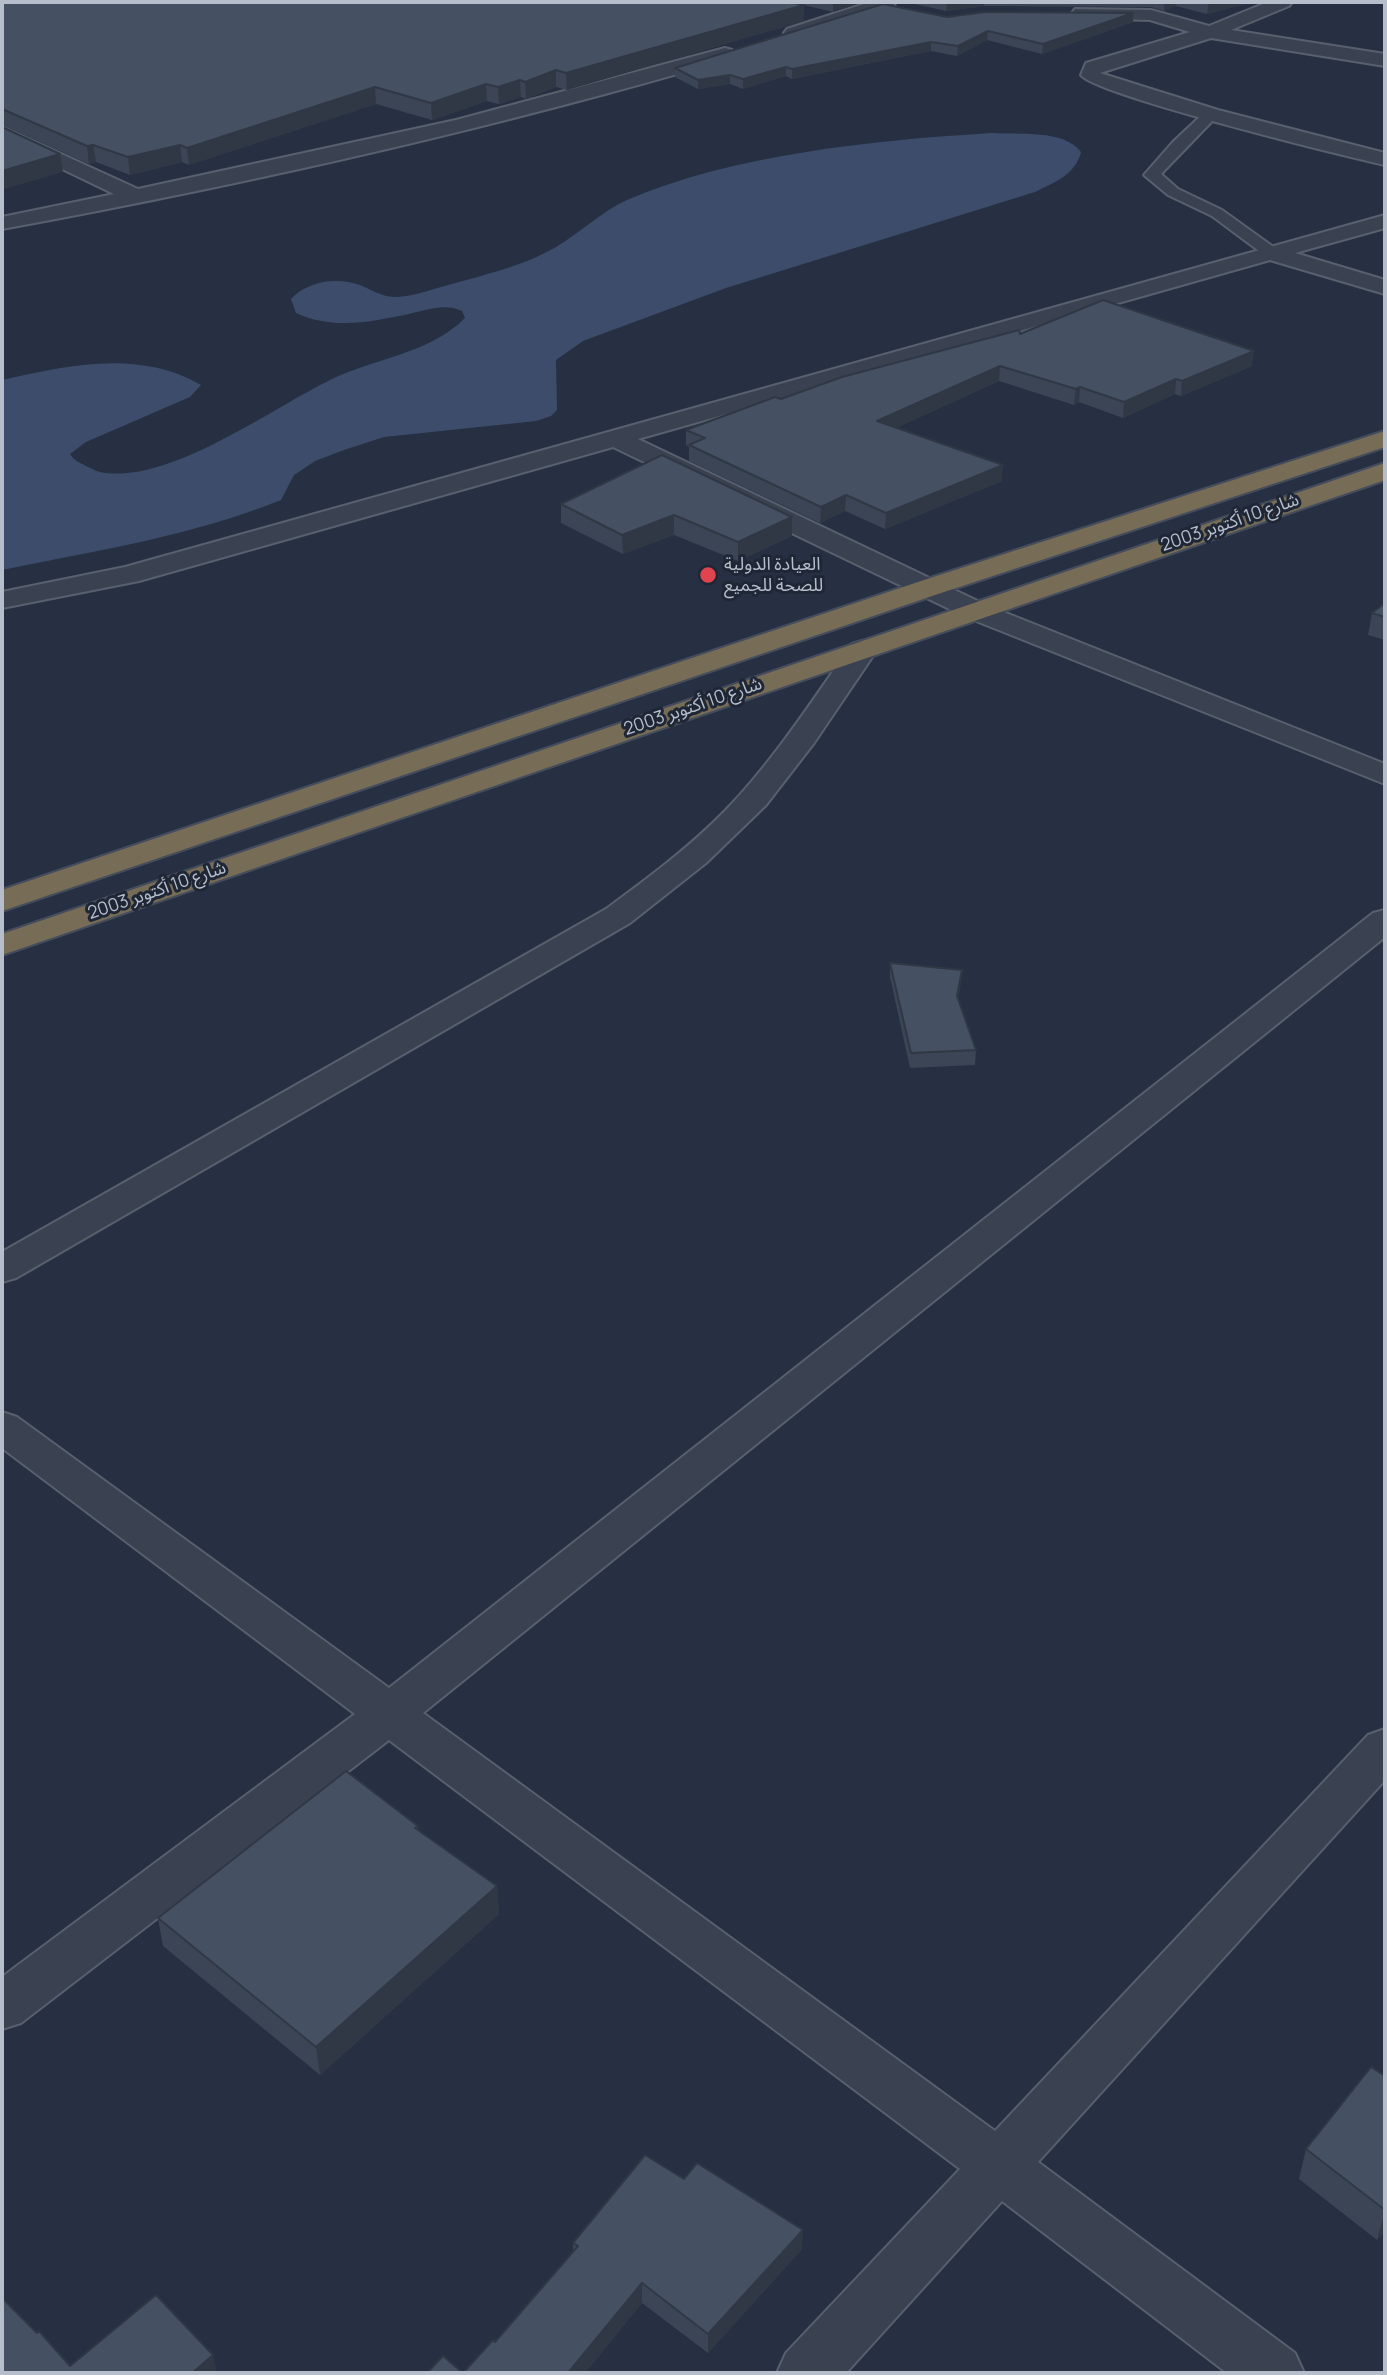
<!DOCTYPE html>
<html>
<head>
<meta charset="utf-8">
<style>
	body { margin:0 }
	#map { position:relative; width:1387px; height:2375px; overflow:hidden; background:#263042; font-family:Manrope,sans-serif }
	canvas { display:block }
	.frame { position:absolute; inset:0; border:4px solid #b7becb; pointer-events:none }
</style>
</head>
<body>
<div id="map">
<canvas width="1387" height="2375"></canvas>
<div class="frame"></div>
</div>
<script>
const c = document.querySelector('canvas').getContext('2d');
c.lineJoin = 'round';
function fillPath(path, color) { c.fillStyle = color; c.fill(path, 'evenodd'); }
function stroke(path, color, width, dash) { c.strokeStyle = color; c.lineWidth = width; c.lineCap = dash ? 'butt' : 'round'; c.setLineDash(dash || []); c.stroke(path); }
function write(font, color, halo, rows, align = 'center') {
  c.font = font + ' Manrope,"Noto Sans Arabic",sans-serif'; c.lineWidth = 6; c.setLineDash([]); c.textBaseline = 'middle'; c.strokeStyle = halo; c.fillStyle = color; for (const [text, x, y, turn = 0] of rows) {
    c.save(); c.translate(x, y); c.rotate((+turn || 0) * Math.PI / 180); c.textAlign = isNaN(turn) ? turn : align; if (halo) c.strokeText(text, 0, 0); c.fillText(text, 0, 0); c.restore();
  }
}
fillPath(new Path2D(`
	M992,133c27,2 72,-4 89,19 -6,23 -26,30 -46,40l-309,96 -143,53 -27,19 1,50 -6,6 -15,5 -152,16 -40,13 -29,11 -21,14 -13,25c-89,36 -186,51 -279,70v-190c65,-15 138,-31 199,5l-11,12 -104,45 -16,12c4,7 9,8 16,12 7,3 13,7 20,7 67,8 165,-64 224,-93 45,-22 99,-26 135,-62l-3,-7c-17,-8 -35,-1 -53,3 -39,8 -76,16 -113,-1l-5,-14c17,-18 45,-22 69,-14 12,5 20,11 34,12 16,0 33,-6 47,-10 38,-11 81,-20 115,-40 25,-15 45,-35 71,-47 107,-46 249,-60 365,-67z`), '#3c4c6a');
const lane = new Path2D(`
	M1211,110l7,4 -2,3 -55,57 17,15 44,21 57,41 2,3 -2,3h-12l-55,-41 -44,-21 -24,-20 29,-33 33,-31z`);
const street = new Path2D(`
	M870,2h26l-3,4 -94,31 -6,1 -9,-5 3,-4z
	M1268,2h24l-3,4 -58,24 154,24v12l-174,-28 -111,35 118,37 167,43v12c-40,-9 -289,-70 -304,-90l5,-12 104,-31 -40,-12 -69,-2 -9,-5 3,-4 76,1 58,16z
	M725,48l7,2 2,4 -2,4c-240,71 -485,126 -730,171v-12l112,-23 -112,-54v-13l136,62 318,-69z
	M1385,215v13l-90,25 90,27v14l-115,-34 -632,179 348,166 399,159v20l-419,-167 -353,-170 -474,134 -137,27v-16l123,-25z
	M862,641l10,3 5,6 -63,93 -48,62 -60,58 -76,60 -614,355 -14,4v-30l604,-343c42,-31 84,-62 120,-99 48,-50 86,-109 126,-166z
	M1385,910v27l-962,776 572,418 373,-396 17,-6v51l-347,382 257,191 9,20h-77l-225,-172 -156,172h-69l9,-20 174,-184 -571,-429 -368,283 -19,6v-52l353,-263 -353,-266v-36l15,5 372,271 984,-775z`);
const highway = new Path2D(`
	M1385,431v16l-444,146 -939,318v-21l919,-309z
	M1385,463v17l-1383,475v-21z`);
stroke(lane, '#58606e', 4);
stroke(street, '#58606e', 4);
stroke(highway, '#454d5c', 4);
fillPath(lane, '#3a4251');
fillPath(street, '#3a4251');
fillPath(highway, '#776d57');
fillPath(new Path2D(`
	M2,2h862l-31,10 -29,-7v16l-237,69 -11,-3 -30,12 -5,-2 -22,7 -12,-3 -55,19 -56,-16 -187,61 -7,-3 -52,13 -34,-13 -7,2 -87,-39z
	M906,2h348l-47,12 -31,-8 -12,5 -13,-4 -167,-1 -38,5z
	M1133,13v9l-91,32 -55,-14 -30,16 -26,-5 -139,28 -6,-3 -43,13 -13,-5 -32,5 -23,-12v-9l272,-51z
	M1020,334l232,32 -71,30 -6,-2 -52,24 -44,-16 -5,3 -75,-24 -103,47 106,53 -117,48 -40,-18 -25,12 -131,-62v-14l-3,-2v-15l95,-31z
	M662,455l130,81 -54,25 -64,-26 -51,19 -62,-31v-19z
	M1385,603v37l-17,-5 4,-22z
	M890,963l72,7 -4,29 18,51 -1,15 -65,3 -20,-91z
	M418,1826v4l79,56 2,28 -179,161 -157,-129 -5,-28z
	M1385,2076v155l-8,9 -78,-61 7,-30z
	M684,2179l118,70 -94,104 -66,-50 -57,70h-122l32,-31 78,-91v-8z`), '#3b4555');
fillPath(new Path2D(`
	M833,2h31l-31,10z
	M947,2h37v4l-38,5z
	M1164,2h13l-1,4 -12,5z
	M1209,2h45l-47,12z
	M804,5v16l-237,69 -1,-17z
	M1133,13v9l-91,32 1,-10z
	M988,31l-1,9 -30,16 1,-10z
	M931,42v9l-139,28v-10z
	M786,67v9l-43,13v-10z
	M556,70v17l-30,12 -1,-17z
	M730,75v9l-32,5v-9z
	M520,80l1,17 -22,7 -1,-17z
	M486,84l1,17 -55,19 -1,-17z
	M375,87l1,17 -187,61 -2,-17z
	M93,145l3,17 -7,2 -2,-18z
	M180,145l2,17 -52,13 -2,-18z
	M60,154l3,18 -61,18v-19z
	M1254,351l-2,15 -71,30 1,-15z
	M1000,366l-1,15 -122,56v-16z
	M1176,379l-1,15 -52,24 1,-16z
	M1080,387l-1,15 -5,3 2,-16z
	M1003,465l-1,16 -117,48 1,-16z
	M846,495l-1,16 -25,12 1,-16z
	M674,515v20l-51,19 -1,-19z
	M792,517v19l-54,25v-19z
	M962,970l-1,14 -5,26 1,-14z
	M497,1886l2,28 -179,161 -4,-28z
	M1385,2211v20l-8,9z
	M803,2230l-1,19 -94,104v-19z
	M642,2283v20l-57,70h-17z
	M213,2355l4,18h-25z`), '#303845');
const building = new Path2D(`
	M2,2h787l15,3 -238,68 -10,-3 -31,12 -5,-2 -22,7 -12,-3 -55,19 -56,-16 -188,61 -7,-3 -52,12 -35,-12 -6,1 -85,-37z
	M883,4l64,13 38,-5 148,1 -90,31 -55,-13 -30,15 -27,-4 -139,27 -6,-2 -43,12 -13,-4 -32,5 -23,-12z
	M2,127l58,27 -58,17z
	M1103,300l151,51 -72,30 -6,-2 -52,23 -44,-15 -4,2 -76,-23 -123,55 126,44 -117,48 -40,-18 -25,12 -132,-62 16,-7 -19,-8 89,-33 6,2 61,-22 177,-47 1,4z
	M662,455l130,62 -54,25 -64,-27 -52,20 -61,-31z
	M1385,603v14l-13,-4z
	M890,963l72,7 -5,26 19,54 -65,3z
	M346,1771l72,55 -3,2 82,58 -181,161 -158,-129z
	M1371,2067l14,9v134l-79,-61z
	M645,2155l39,24 13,-16 106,67 -95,104 -66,-51 -74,90h-105l30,-33 2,2 83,-96 -5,-3z
	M156,2295l57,60 -21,18h-190v-75l35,35 2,-2 31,35z
	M443,2356l20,17h-36z`);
fillPath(building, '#455063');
stroke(building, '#303845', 2);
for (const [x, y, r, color] of [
	[708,575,9,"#e0444e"]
]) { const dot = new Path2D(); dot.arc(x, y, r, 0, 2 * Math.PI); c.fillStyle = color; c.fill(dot); stroke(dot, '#1f2737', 2.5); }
write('18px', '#b7becb', '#1f2737', [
	["شارع 10 أكتوبر 2003",1230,523,-19],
	["شارع 10 أكتوبر 2003",693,707,-19],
	["شارع 10 أكتوبر 2003",157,891,-19]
]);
write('18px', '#b7becb', '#1f2737', [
	["العيادة الدولية",724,565],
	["للصحة للجميع",724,586]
], 'left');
</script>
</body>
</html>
